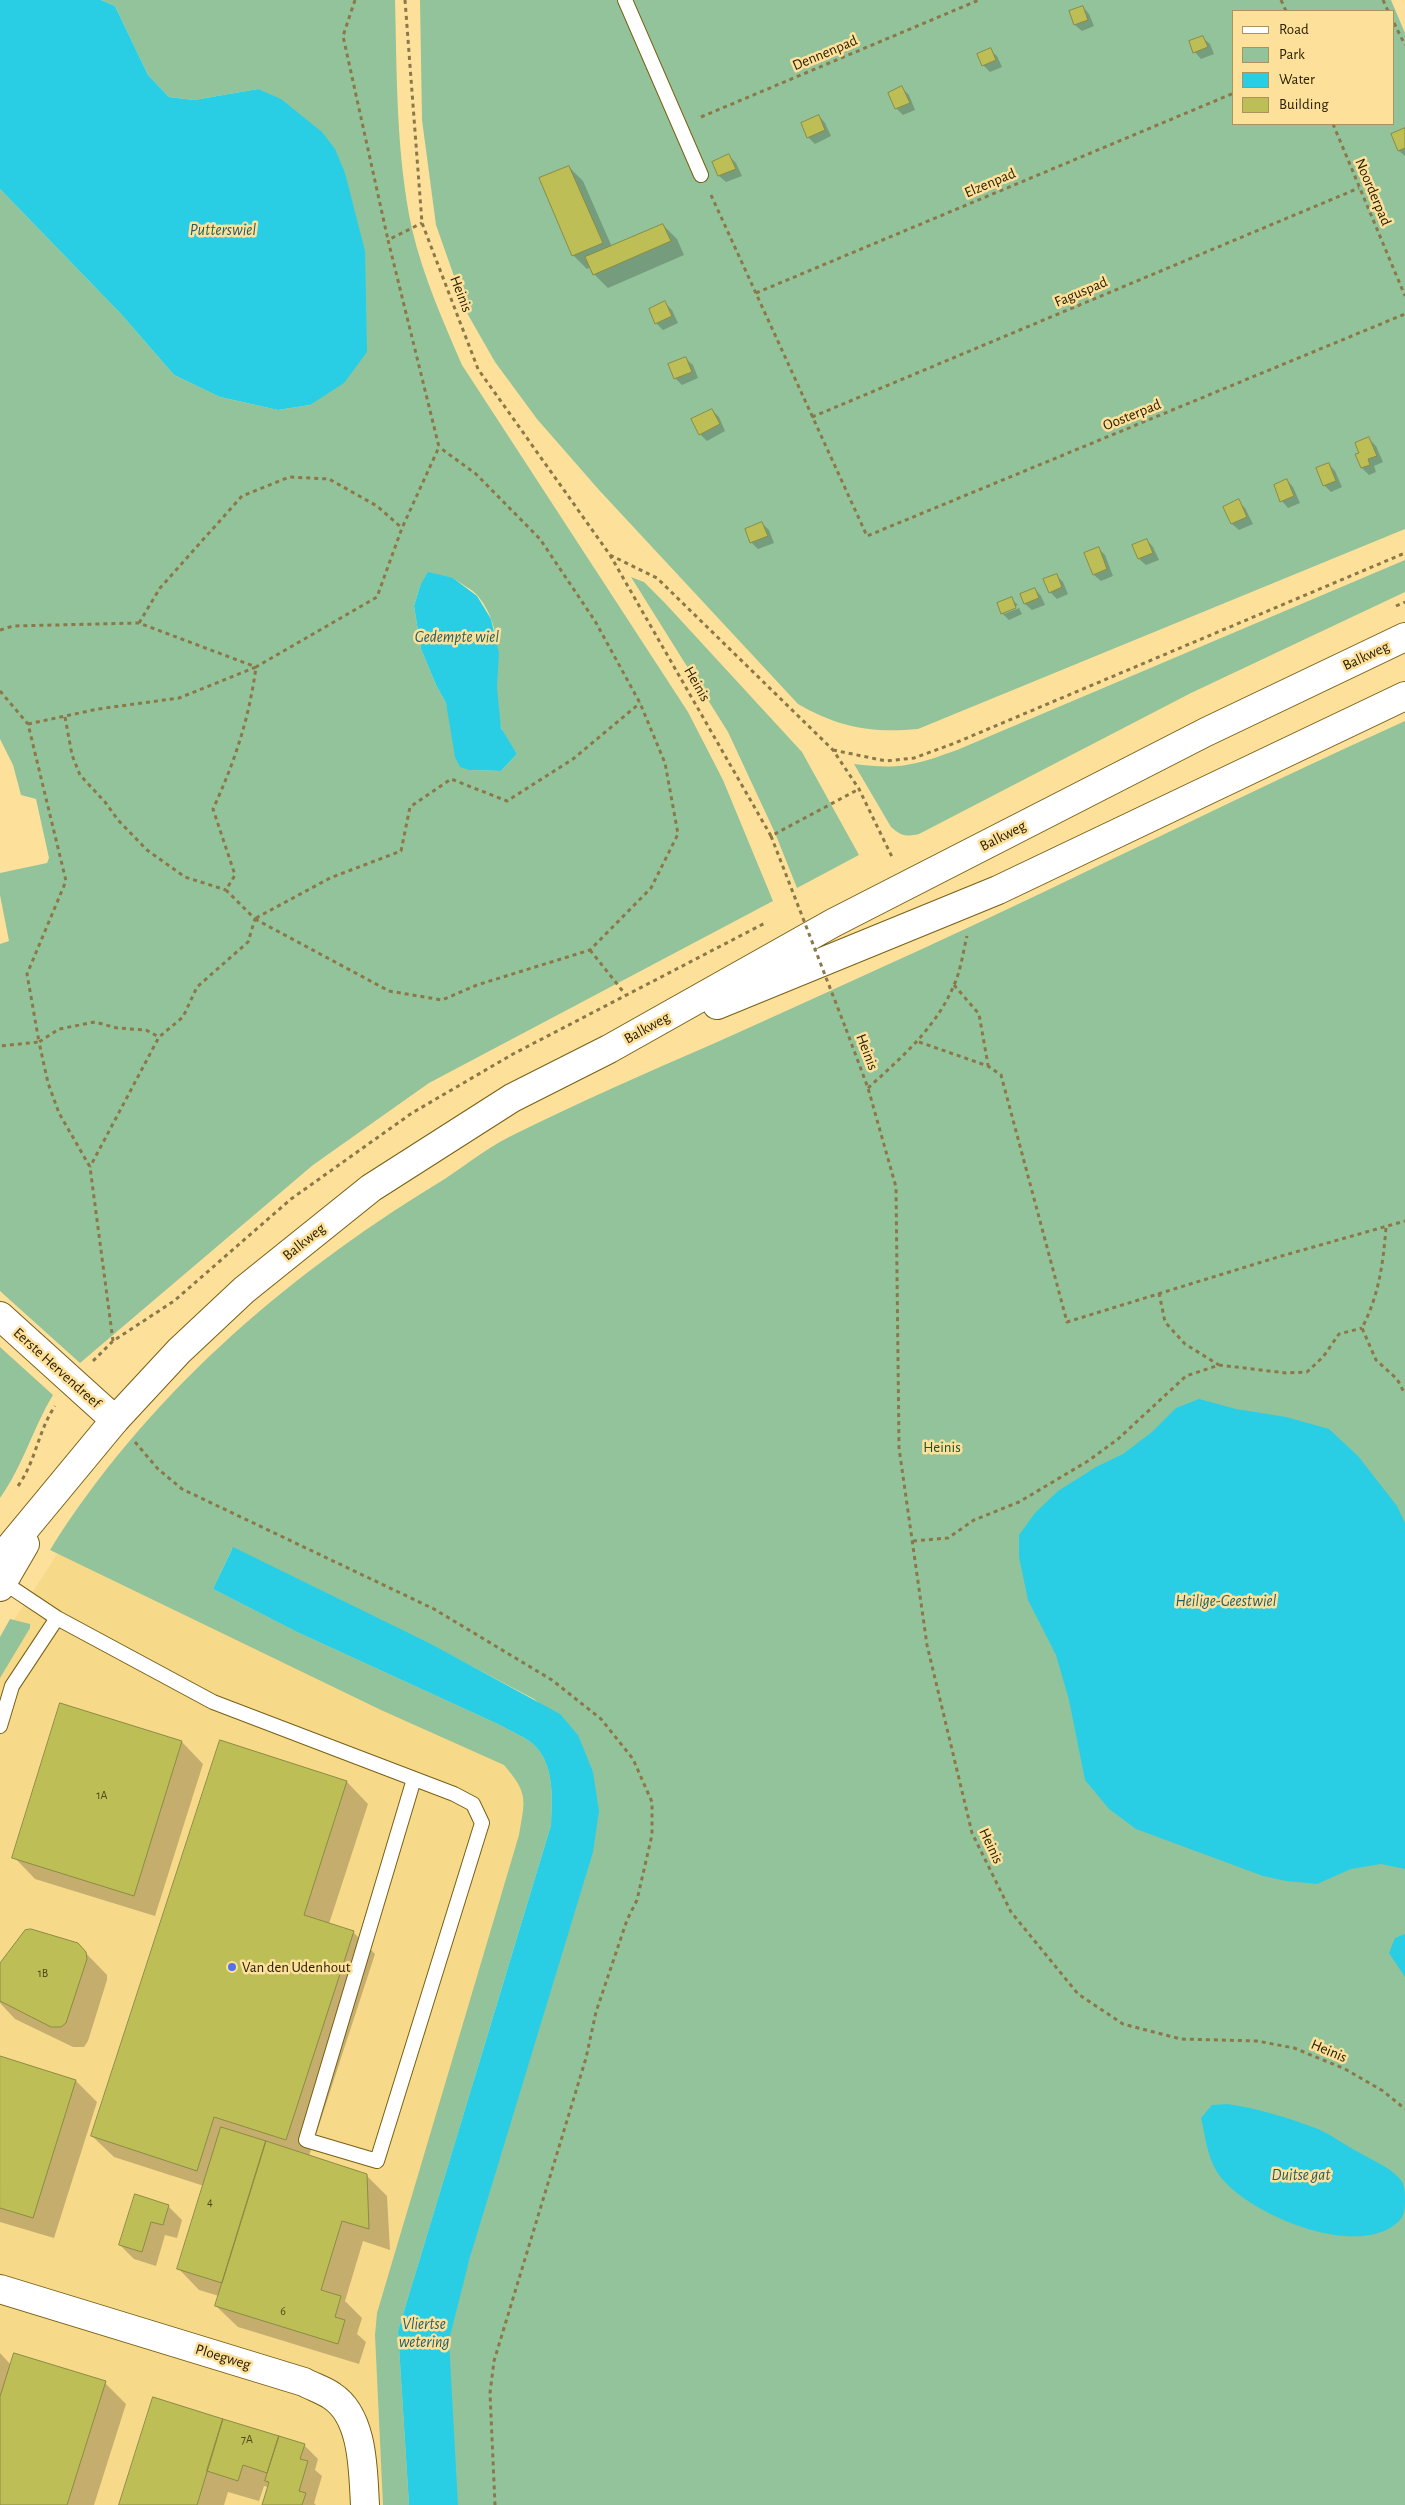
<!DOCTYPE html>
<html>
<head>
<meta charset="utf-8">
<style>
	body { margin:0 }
	#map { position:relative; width:1405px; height:2505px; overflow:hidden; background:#fde19b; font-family:"Alegreya Sans",sans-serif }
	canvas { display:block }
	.legend { position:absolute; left:1232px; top:10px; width:162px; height:115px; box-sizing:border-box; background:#fde19b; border:1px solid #a9945e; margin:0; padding:6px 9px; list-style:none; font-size:15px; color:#2b2003 }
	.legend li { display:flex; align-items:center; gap:10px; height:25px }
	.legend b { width:25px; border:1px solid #a9945e }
</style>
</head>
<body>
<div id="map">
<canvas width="1405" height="2505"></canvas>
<ul class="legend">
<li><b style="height:6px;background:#fff"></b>Road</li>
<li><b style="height:14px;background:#93c39b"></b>Park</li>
<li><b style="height:14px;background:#2acee4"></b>Water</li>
<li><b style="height:14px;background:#bdbe55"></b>Building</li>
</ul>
</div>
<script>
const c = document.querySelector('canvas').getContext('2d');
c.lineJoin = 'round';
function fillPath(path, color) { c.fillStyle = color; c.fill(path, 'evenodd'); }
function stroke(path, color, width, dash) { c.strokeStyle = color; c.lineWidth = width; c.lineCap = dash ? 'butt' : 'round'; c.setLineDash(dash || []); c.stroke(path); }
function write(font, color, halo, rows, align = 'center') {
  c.font = font + ' "Alegreya Sans",sans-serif'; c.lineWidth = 5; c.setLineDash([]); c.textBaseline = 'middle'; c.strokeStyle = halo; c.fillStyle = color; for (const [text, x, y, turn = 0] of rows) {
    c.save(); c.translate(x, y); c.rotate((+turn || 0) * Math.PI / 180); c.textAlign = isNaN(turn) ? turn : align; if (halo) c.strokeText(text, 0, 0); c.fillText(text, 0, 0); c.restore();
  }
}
fillPath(new Path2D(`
	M83,1515l486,206 -148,559 17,225h-438v-864z`), '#f7d98a');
fillPath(new Path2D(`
	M101,0h294c2,76 1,154 17,229 11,47 31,92 50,136l226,347 35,68 50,121 -344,182 -116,82 -233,198 -80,-72v-347l9,-3 -9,-46v-22l47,-10 2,-5 -13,-59 -15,-4 -8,-30 -13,-26v-550l121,125 53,61 46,22 58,13 32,-5 55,-113v-41l-107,-162 -64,11 -25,-3 -21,-22 -33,-69zM453,578c8,6 19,11 25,18 33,41 11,87 23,131 3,9 11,19 16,27l-16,17 -32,-1 -19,-50 -4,-17 -10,-18 -15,-36 -7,-43 6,-20z
	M420,0h971l14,33v496l-487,200c-47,4 -78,-1 -120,-25l-199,-214 -62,-71 -42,-57 -28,-49 -31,-88 -14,-105zM1234,11h160v113h-160z
	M1405,560v32l-214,101 -272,141c-13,3 -18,2 -28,-7l-37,-63c46,6 61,1 103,-14z
	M631,577l13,5 20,20 138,150 57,103 -62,33 -22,-55 -47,-101z
	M1405,721v1784h-949l-11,-167 25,-81 108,-522 -44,-36 -95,-50 -207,-100 -19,40 84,43 205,94c10,6 23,11 31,18 22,20 19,54 18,81l-153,506 11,174h-26l-8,-170 2,-22 142,-478c6,-35 10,-41 -15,-70l-123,-55 -331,-160c95,-152 233,-272 385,-365 25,-15 48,-35 74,-48 68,-34 137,-64 206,-94 70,-31 138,-63 207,-94 161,-74 321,-155 483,-228z
	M0,1347l53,48c-20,33 -30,71 -53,103z
	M10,1619l20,5v4l-30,50v-41z`), '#93c39b');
fillPath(new Path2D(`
	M0,0h101l14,6 33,69 21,22 25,3 64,-11 23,10 41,33 13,17 10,24 20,78 2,101 -23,31 -34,22 -32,5 -58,-13 -46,-22 -53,-61 -121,-125z
	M428,572l25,6 24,18 14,23 8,34 -2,35 4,40 16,26 -16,17 -32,-1 -9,-3 -5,-10 -9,-54 -10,-18 -15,-36 -7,-43 6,-20z
	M1199,1399l37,10 50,8 43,12 29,27 39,50 8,17v346l-24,-5 -30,5 -34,15 -31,-3 -23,-5 -127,-47 -27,-20 -24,-29 -16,-80 -13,-45 -28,-55 -9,-43v-22l16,-22 23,-22 38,-24 27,-13 29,-22 24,-24z
	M233,1547l198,97 129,70 18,21 15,37 6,39 -6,41 -123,405 -21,83 9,165h-49l-11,-174 153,-506c1,-27 4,-61 -18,-81 -8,-7 -21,-12 -31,-18l-205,-94 -84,-43z
	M1405,1934v43l-16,-24 6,-15z
	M1227,2104c30,4 62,14 91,25 14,6 28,17 42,24 14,8 31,15 41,27 4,6 4,14 4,22 0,7 -1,15 -7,20 -41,39 -155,-9 -181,-50 -10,-16 -12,-37 -16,-54l11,-13z`), '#2acee4');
fillPath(new Path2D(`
	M1083,7l6,7 5,12 -12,5 -7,-6 -5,-13z
	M1203,38l7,6 4,10 -13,5 -6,-7z
	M990,50l7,6 5,11 -12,5 -7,-7z
	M902,88l7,7 6,15 -12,5 -7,-7z
	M819,116l6,7 6,13 -16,8 -7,-7z
	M1405,129v27l-6,-5 -7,-17z
	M729,156l7,7 6,13 -16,6 -7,-6 -5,-14z
	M569,167l14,14 29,66 51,-22 14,14 7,16 -76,33 -14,-14 -3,-7 -4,2 -14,-14z
	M665,303l7,7 6,13 -15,7 -7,-7z
	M686,359l7,6 5,13 -16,7 -7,-7z
	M712,410l7,7 6,14 -18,10 -7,-7z
	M1369,439l7,7 7,16 -9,4 2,6 -7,3 -7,-7 -5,-13 3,-2z
	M1329,464l6,7 7,16 -11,5 -7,-7z
	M1287,480l6,7 7,16 -12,5 -6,-7z
	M1238,501l7,7 8,16 -14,6 -7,-6 -7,-17z
	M762,523l7,7 5,13 -16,6 -7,-7z
	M1147,540l6,7 6,13 -13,5 -7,-6z
	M1099,549l6,6 8,21 -12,5 -7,-6 -8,-21z
	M1056,575l7,7 5,12 -11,5 -7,-7z
	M1035,589l6,7 4,9 -13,5 -7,-6 -3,-9z
	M1011,599l7,6 -14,6v3l15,-6 3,6 -13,6 -7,-7z
	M61,1705l121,37 21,22 -48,152 -120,-37 -21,-22z
	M221,1742l126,40 21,22 -39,120 24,8 22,22 -66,202 57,19 21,21 3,54 -27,-9 -18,60 17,17 -5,16 9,8 -7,22 -121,-37 -22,-21 3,-10 -20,-6 -21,-22 26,-82 -90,-29 -22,-21z
	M77,1944l30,31v5l-19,61 -4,6h-11l-58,-28 -15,-16v-37z
	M0,2057l76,24 21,21 -43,136 -54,-16z
	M168,2206l14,14 -5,18 -12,-3 -9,31 -22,-7 -14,-14z
	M0,2353l11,12 94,18 21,21 -32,101h-94z
	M154,2398l150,47 14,14 -3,11 7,6 -8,27 2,2h-53l5,-18 -4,-1 -5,15 -31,-9 -4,13h-103z`), '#0003');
const building = new Path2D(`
	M1083,6l5,14 -14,5 -5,-14z
	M1203,36l5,11 -15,6 -4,-12z
	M991,48l5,12 -14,6 -5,-12z
	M902,86l8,17 -15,6 -7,-16z
	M819,115l6,15 -18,8 -6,-15z
	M1405,128v20l-7,3 -7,-17z
	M729,154l7,15 -18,7 -6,-14z
	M569,166l34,77 -31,13 -33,-78z
	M663,224l8,17 -78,34 -8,-18z
	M665,301l7,15 -17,8 -6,-15z
	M686,357l6,15 -18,7 -6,-15z
	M712,409l8,15 -21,11 -8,-16z
	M1369,437l8,19 -9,3 2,6 -9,3 -6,-14 4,-1 -4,-10z
	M1329,463l7,18 -13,5 -7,-18z
	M1287,479l7,17 -14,6 -6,-17z
	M1239,499l8,18 -16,7 -8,-17z
	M762,522l6,14 -18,7 -5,-14z
	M1147,539l6,14 -15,6 -6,-14z
	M1099,547l8,22 -14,6 -9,-22z
	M1057,574l5,13 -13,6 -6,-14z
	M1035,588l4,10 -15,6 -4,-10z
	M1012,597l4,11 -15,6 -4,-11z
	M60,1703l122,38 -48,155 -122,-38z
	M220,1740l127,41 -43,134 50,16 -68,209 -72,-23 -17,54 -106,-35z
	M31,1929l47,14 8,9 1,7 -21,64 -5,4h-10l-51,-26v-38l25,-33z
	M0,2056l76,24 -43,138 -33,-10z
	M221,2127l45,14 -44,142 -45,-14z
	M266,2141l101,33 2,55 -27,-8 -21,69 20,6 -6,21 10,3 -7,24 -123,-38z
	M135,2194l34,11 -6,20 -12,-3 -9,30 -23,-7z
	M14,2353l92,28 -39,124h-67v-108z
	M153,2397l70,22 -26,86h-78z
	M223,2419l56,17 -12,37 -24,-8 -5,16 -31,-10z
	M279,2436l26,8 -5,15 8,2 -9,30 7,2 -4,12h-40l7,-23 -4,-1z`);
fillPath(building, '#bdbe55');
stroke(building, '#8b8c45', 1);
const service = new Path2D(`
	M625,0l76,175
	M57,1618l156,84 241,92 19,10 9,19 -105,338 -71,-21 108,-361
	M0,1726l12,-40 45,-68 -54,-36`);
const minor = new Path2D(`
	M0,1316l115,104
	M0,2289l304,93c9,5 20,8 28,14 32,21 31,76 33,109`);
const tertiary = new Path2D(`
	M717,1005l281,-115 407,-194
	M0,1559l115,-139 64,-69 65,-61 127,-102 141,-90 97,-49 224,-126 373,-191 199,-95
	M0,1587l25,-43`);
stroke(service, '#786015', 16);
stroke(minor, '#786015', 30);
stroke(tertiary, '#786015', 30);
stroke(new Path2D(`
	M355,0l-12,36 45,204
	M405,0l17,223 56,146 132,186 161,281 88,-47
	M1281,0l5,11
	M1383,0l5,11
	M1394,23l11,22
	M701,117l278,-117
	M1333,124l72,172
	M711,195l156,341 538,-222
	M756,293l478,-200
	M812,417l547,-229
	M610,555l47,23 176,172 26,39 34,70
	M1396,606l9,-4
	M139,623l21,-35 82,-92 47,-19 40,2 48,27 25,22
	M0,630l13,-4 126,-3 117,44 121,-70 25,-69 37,-81 -51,-207 34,-17
	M0,691l28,33 38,157 -39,93 12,68 -39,4
	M65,717l7,38 8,20 25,27 13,18 29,30 38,27 41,13
	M28,724l70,-15 81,-11 77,-31c-7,52 -21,94 -43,142l22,66 -9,15 29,29 -7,23 -51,45 -14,30 -24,20 -69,130
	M833,750l53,11 28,-3 41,-15 450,-190
	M256,918l74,-40 71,-27 9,-44 41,-28 56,22 66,-42 67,-56
	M255,919l134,72 53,9 35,-15 113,-35 61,-62 27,-54 -13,-71 -25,-60 -45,-82 -55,-82 -64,-65 -37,-27
	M590,950l35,44
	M954,985l25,29 9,51
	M846,1029l22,59 28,99 3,261 28,197 45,188 39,79 67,82 45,30 58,15 76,2 37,7 51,21 38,22 22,18
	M919,1042l69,24 13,9 66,247 211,-65 127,-36
	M868,1088c33,-30 68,-60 86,-103 7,-15 9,-33 13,-49
	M1386,1228c-3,36 -7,67 -24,100l14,32 21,19 8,15
	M1159,1293l6,29 20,22 34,21
	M113,1341l-23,-174 -31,-54 -11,-30 -9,-41 20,-13 36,-7 22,6 29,2 13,7
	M93,1361l20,-20 61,-40 117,-102 121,-86 101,-59 252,-131
	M135,1442l23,27 24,20 252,120 118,71 49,39 32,40 19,43v33l-15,65 -10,20 -31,92 -10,46 -92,303 -4,32 5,112
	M18,1486c18,-25 20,-55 37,-80
	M913,1541l35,-3 26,-18 45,-18 69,-41 30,-22 68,-63 33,-11 67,8 21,-1 16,-15 16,-23 23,-6`), '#8b7848', 3, [4, 4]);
stroke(service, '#fff', 14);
stroke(minor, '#fff', 28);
stroke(tertiary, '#fff', 28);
stroke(new Path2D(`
	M771,836l75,193`), '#8b7848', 3, [4, 4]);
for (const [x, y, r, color] of [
	[232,1967,5,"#5473e8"]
]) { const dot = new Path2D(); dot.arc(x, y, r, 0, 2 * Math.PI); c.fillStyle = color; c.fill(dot); stroke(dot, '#fde19b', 2); }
write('12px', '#504818', null, [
	["1A",102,1795],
	["1B",43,1973],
	["4",210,2202],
	["6",283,2311],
	["7A",247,2439]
]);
write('15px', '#2b2003', '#fde19b', [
	["Dennenpad",825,53,-23],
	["Elzenpad",990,183,-23],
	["Noorderpad",1373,192,67],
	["Faguspad",1081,292,-23],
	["Heinis",461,294,69],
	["Oosterpad",1132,415,-22],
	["Balkweg",1366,656,-25],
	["Heinis",697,684,60],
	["Balkweg",1003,836,-27],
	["Balkweg",647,1028,-29],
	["Heinis",867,1052,69],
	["Balkweg",304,1242,-39],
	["Eerste Hervendreef",57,1368,42],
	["Heinis",991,1846,65],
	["Heinis",1329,2051,23],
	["Ploegweg",223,2357,17]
]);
write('15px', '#185529', '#fde19b', [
	["Heinis",942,1447]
]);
write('15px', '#2b2003', '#fde19b', [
	["Van den Udenhout",242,1967]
], 'left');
write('italic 16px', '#205d66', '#fde19b', [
	["Putterswiel",223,230],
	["Gedempte wiel",457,637],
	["Heilige-Geestwiel",1226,1601],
	["Duitse gat",1301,2175],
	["Vliertse",424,2324],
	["wetering",424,2342]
]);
</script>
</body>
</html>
